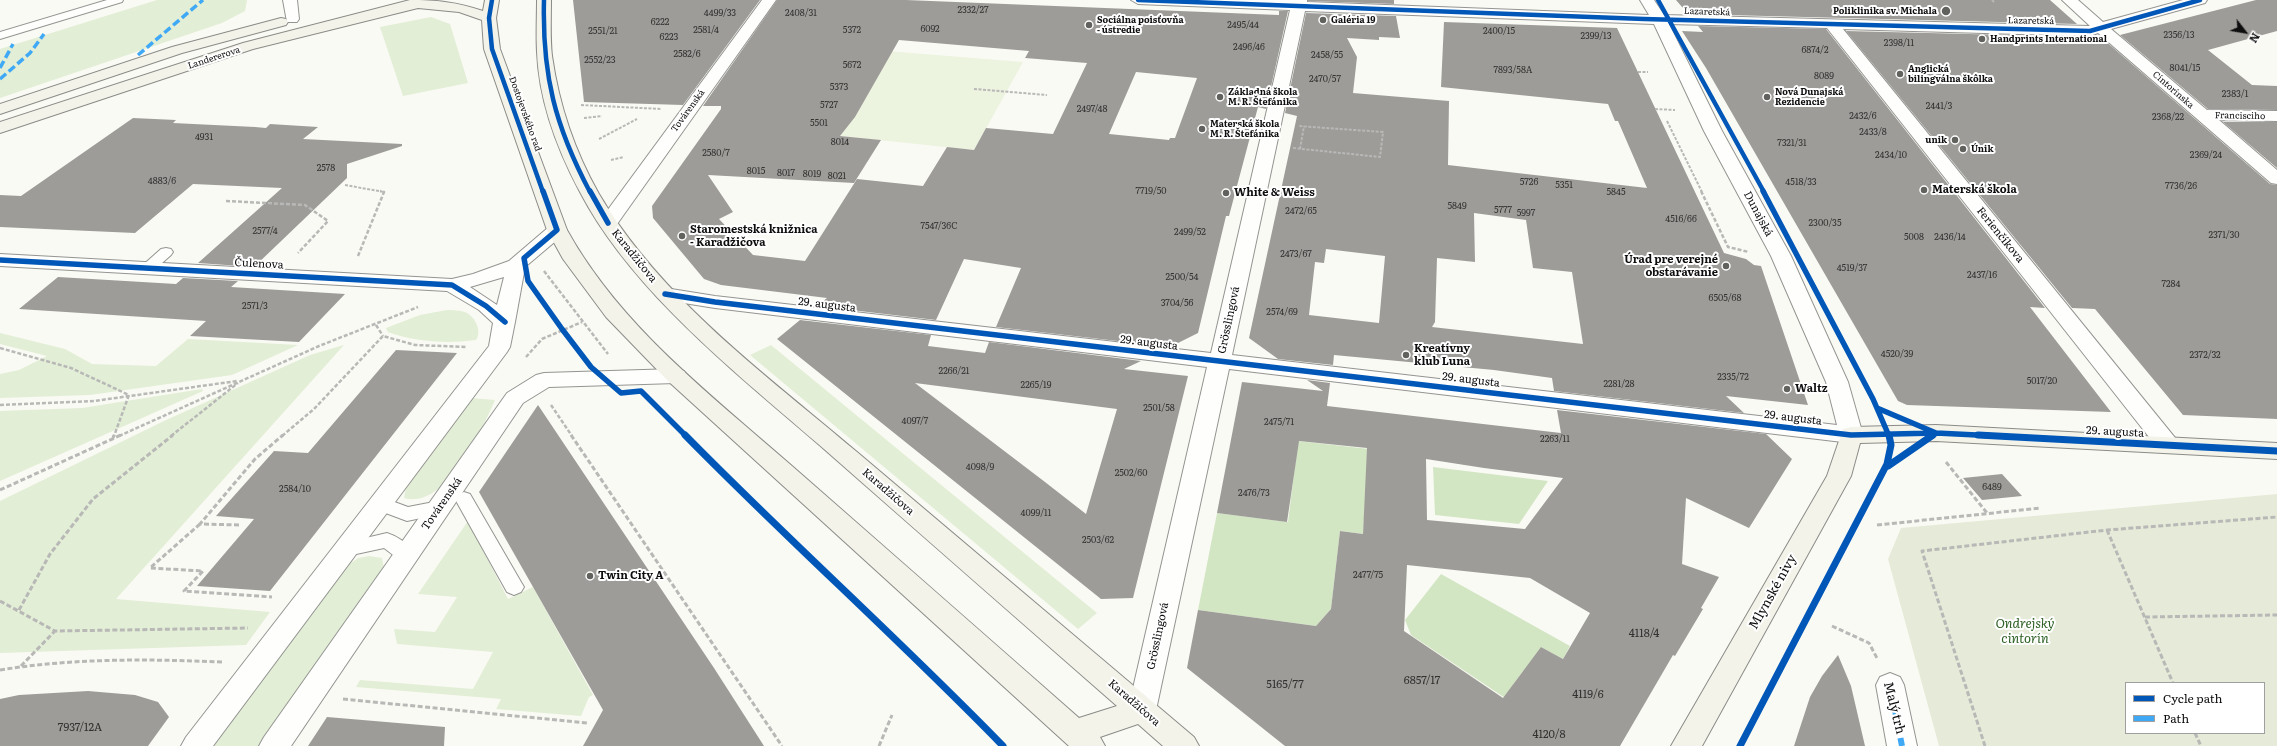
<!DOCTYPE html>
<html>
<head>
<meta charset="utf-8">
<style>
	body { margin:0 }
	#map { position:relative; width:2277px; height:746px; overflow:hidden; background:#fafaf4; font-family:Literata,serif }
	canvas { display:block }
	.legend { position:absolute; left:2125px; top:682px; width:140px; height:52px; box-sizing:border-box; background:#fff; border:1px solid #9f9f9f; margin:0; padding:5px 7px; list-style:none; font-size:12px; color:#0e0e0e }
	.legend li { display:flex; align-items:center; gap:8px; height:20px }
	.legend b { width:20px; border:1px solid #9f9f9f }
	.north { position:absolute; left:2225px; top:12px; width:40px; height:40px; -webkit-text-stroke:3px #fff; paint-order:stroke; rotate:121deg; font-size:11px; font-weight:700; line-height:16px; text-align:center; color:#0e0e0e }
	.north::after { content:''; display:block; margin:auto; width:14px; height:18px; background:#0e0e0e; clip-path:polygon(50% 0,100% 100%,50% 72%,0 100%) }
</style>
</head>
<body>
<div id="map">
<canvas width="2277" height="746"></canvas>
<ul class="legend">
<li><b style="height:5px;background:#0057b8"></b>Cycle path</li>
<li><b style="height:5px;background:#3fa9f5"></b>Path</li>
</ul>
<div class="north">N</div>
</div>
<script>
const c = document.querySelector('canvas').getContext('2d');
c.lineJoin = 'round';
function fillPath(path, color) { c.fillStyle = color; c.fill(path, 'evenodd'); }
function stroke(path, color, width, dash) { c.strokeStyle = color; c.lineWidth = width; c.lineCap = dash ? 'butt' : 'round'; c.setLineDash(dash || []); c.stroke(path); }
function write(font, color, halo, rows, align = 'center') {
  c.font = font + ' Literata,serif'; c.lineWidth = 4; c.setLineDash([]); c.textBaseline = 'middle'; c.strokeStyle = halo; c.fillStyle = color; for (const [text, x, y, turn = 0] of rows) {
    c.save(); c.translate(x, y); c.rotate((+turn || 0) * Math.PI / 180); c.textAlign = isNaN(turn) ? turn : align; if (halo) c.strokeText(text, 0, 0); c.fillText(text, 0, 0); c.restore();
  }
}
fillPath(new Path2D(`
	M157,0h90l-2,11 -23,12 -222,75v-49z
	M431,17l19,7 18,59 -65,13 -23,-69z
	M447,310c6,0 14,0 20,3 9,5 15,19 9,27 -30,4 -60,2 -88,-8l-2,-4 34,-13z
	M0,333l65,16 27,15 64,2 32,-27 110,6 -66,30 -142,20 -90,3v-24l19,-4 28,-14 -47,-12z
	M344,345l-228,254 154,13 -24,33 -246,8v-152l164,-80 146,-66z
	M771,345l326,268 -19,16 -328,-274z
	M202,389l1,2 -203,90v-70l82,-3z
	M471,398l24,2c-13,30 -49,110 -91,98l2,-11z
	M468,521l40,78 25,-12 60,108 -4,2 -8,19 -85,-7 5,-10 -145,-12 4,-7 113,9 20,-37 -96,-8 -3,-15 41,3 22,-35 -39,-3z
	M369,556l13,2 2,10 -125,178h-45l134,-181 10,-7z`), '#e2eed5');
fillPath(new Path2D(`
	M1298,441l71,8 -6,85 -23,-3 -9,78 -15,17 -118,-16 19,-97 71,9z
	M1433,467l115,14 -29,43 -84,-9z
	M1441,574l129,72 -7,13 -22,-12 -7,31 -11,-7 -10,14 13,27 -115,-77 -6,-15z`), '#d3e6c4');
fillPath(new Path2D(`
	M2277,494v252h-338l-51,-187 13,-31zM2126,683h138v50h-138z`), '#e5ebd8');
fillPath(new Path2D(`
	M887,51l136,11 -49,88 -134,-14z`), '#ecf3df');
fillPath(new Path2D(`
	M573,0h187l-77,105 -99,-3z
	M777,0h129l373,15v-4h9l-22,98 -8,-2 -29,109h-3l-28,117 -28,14 -174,-20 25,-59 -57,-9 -28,61 -119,-14 10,-8 -106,-13 -17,-6 -51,-61 -1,-12 69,-97v-3h-18zM899,40l130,11 -4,7 62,5 -34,71 -67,-6 -12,22 -27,-3 -24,39 -66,-7 -52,82 -52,-6 -34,-36 14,-7 -25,-37 146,8 27,-43 -41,-4 15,-19zM1136,72l61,6 -22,60h-5l-1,2 -60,-6z
	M1308,0h86v4l-86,-3z
	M1676,0h374l27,24 -389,-10z
	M2256,0h21v31l-69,19 44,35 25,1v24l-69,-1 -88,-74z
	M1306,13l90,3 4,22 -21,-1v3l-32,-2 10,19 -4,36 96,8 -1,64 199,23 -29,-67h-3l-7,-17 -167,-17 3,-65 173,6 107,225 22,6 8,6 7,1 47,139 -82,-9 18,17 -190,-22 -2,-13 -58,-8 -160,-15 -1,10 -55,-6 -29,-21 48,-222 -12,-3zM1474,213l52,7 7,48 39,4 11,72 -151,-17 3,-5 2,-64 38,4zM1326,249l59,7 -6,67 -70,-8 6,-53 9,1z
	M1698,26l128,3 219,279 -15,-1 81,105 -204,-7 -9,-4 -192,-333 -24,-37 21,1z
	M1846,31l246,6 4,4 7,-2 167,145 7,1v234l-94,-4 -88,-106 -23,-1z
	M133,118l43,2 -3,3 82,4 11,1 4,-4 48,3 -15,12 99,5v2l-55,18v14l-93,89 -56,-4 84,-75 -89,-4 -58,49 -135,-6v-32l21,1z
	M2223,122h54v46z
	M58,277l118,7 7,-6 55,3 -7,6 114,7 -46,48 -109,-6 16,-15 -187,-12z
	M800,320l131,15 -3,11 57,7 4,-11 152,19 -17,8 64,7 -55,222 -32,1 -324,-260zM915,383l202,26 -31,105 -41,-32z
	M396,350l61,3 -187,238 -73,-5 57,-67 -38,-3 58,-65 34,2z
	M1307,380l23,3 -3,23 234,27 -4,-23 209,24 26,25 -43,69 -63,-30 -4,66 37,13 -18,31 2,1 -28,47 -2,-1 -53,91h-335l-98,-78 11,-58 118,16 15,-17 9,-78 23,3 4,-86 -68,-7 -12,81 -70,-9 25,-131 81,9zM1426,459l58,9 79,10 -38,51 -98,-9zM1407,565l123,13 60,35 -27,46 -22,-12 -38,51 -99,-67z
	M538,405l176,263 50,78h-181l20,-36 -124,-218z
	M2002,474l20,22 -40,4 -19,-22z
	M1838,655l13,31 14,60h-71l16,-49 12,-21z
	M88,691l47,4 23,7 11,15 -21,29h-148v-47l19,-4z
	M327,717l118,10 -1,19h-136z`), '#9e9c99');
const lane = new Path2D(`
	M107,0h16l-1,2 -122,37v-7z
	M166,248l5,1 2,3 -2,3 -18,16h-10l-2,-3 2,-3 18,-16z
	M464,492l6,2 51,88 3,5 -3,5 -7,3 -7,-3 -52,-93 3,-5z
	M381,497l27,10 31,-6 6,2 3,5 -3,5 -38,8 -32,-12 -3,-5 3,-5z
	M387,533c10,3 24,12 29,22l-2,5c-13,4 -20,-5 -30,-12l-37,8 -7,-2 -2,-5 2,-5z`);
const street = new Path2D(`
	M283,0h14l2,19 -2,3h-10z
	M762,0h14l-161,227 -7,2 -7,-2 -2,-4 2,-4z
	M1131,0h176v2l342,13 -9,-15h14l10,15 425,11h1l-28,-26h16l25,22 80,-22h24l-2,3 -94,26 96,81 70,1v10l-58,-1 58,50v14l-6,-1 -173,-150 -8,3 -247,-7 333,410 4,6 -4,6 -8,2 -8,-2 -333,-423 -158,-4 53,107 69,125 57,126 15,53 -4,6 -8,2 -622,-74 -73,341 -4,9 -10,3 -10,-3 -4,-9 79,-343 -492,-59 -50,-8 -7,-2 -3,-4 3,-4 7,-2 50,8 496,57 79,-343 -152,-6zM1305,11l349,13 50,107 67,125 55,126 11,43 -605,-70z
	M557,224l7,2 3,4 -3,4 -39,33 -10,55 -5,25 -3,5 -294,394h-32l5,-9 303,-391 4,-23 -14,-13 -32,-19 -447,-25v-12l452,25 21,-5 36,-13 41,-35zM504,277l-7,28 -27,-18z
	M676,369l8,2 3,5 -3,5 -8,2 -127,4 -26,16 -232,343h-32l5,-9 243,-344 29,-18 8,-2z
	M1890,673l10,4 4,8 13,61h-30l-11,-61 4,-8z`);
const secondary = new Path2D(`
	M410,0c26,0 47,2 73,11l2,-11h14l-3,18 4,31 67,181c53,96 144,165 225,236 96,84 192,168 287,252l38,-12c-98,-86 -196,-171 -293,-257 -84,-73 -192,-157 -244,-257 -23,-43 -41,-91 -43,-140 -1,-17 0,-35 0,-52h14c0,18 -1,38 1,56 7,49 23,96 47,138 62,105 166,180 258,258 112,95 225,190 337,285l5,9h-36l-25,-22 -38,13 5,9h-36l-401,-365 -62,-64 -43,-58 -16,-29 -63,-181 -2,-29 -23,-8 -41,-4 -165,41 -253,84v-11l243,-79z
	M281,18l5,1 2,3 -2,3 -104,28 -182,61v-10l172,-57z
	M1936,425l341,18v16l-341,-18 -76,2 -9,33 -149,270h-31l156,-270 16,-47 8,-2z`);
stroke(lane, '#949492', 2);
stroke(street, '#949492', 2);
stroke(secondary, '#8b8b88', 2);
stroke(new Path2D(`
	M1992,0l3,3
	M1638,72h10
	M974,89l73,6
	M581,105l80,4
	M1655,109l20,1
	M584,118l18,-2
	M1667,121l35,71
	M599,139l38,-20
	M1293,148l87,9 3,-25 -85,-6
	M1300,149l4,-23
	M611,160l13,-3
	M345,185l39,7`), '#b8b8b7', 2, [3, 1.5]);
stroke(new Path2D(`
	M1701,191l27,56 21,5
	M226,201l79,4 23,16 -30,32
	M358,256l26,-64 -4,-1
	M544,271l64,83
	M376,325l7,11
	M0,348l71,20 58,27 -15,41
	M526,357l16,-18 40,-17
	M0,405l94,-4 143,-20
	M551,405l21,31
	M119,436l200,-90 99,-39
	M171,436l67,-53
	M282,436l32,-27 69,-73 32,9 52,2`), '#b8b8b7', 2.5, [4, 2]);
stroke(new Path2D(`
	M571,435l211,311
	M113,438l1,-3
	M1946,462l41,51
	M0,490l121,-55
	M200,524l-50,44 53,3 -19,20 88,6
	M239,525l-39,-1 55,-65 28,-24
	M1877,525l164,-17
	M2107,530l66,153
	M0,601l55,30 193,-3
	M19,610l31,-56 43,-55 80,-64
	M2145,617l132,-2
	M1832,626l37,17 9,17
	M21,666l34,-35
	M0,670c74,-12 148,-11 223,-8
	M343,699l244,24
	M2195,733l6,13
	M879,746l13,-31
	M1985,746l-63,-195 185,-21 170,-13`), '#b8b8b7', 3, [5, 2.5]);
fillPath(lane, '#fefefd');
fillPath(street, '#fefefd');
fillPath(secondary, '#f4f3ea');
stroke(new Path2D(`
	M138,55l65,-55
	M0,68l13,-24
	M0,79l30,-26 14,-19`), '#3fa9f5', 3.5, [8, 3.5]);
stroke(new Path2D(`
	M1890,685l12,61`), '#3fa9f5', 6, [12, 6]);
stroke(new Path2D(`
	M492,0l-3,18 3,31 51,143
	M544,0c-2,75 11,126 46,192
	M1138,0l506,19 446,12 110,-31
	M1658,0l106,192`), '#0057b8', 4.5);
stroke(new Path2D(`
	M543,191l14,39 -33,28 4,23 34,48 29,38 30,26 20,-2 45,45
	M590,191l18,32
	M1763,191l110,208 16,37
	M0,260l452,25 34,21 19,16
	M665,294l50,8 1136,133 85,-2 61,3
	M1877,408l59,25 -5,3`), '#0057b8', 5.5);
stroke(new Path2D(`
	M685,435c104,106 215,205 318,311
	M1978,435l299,16
	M1888,466l45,-31
	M1740,746l147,-282 4,-19 -2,-10`), '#0057b8', 7);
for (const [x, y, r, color] of [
	[1946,11,5,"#61615e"],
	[1323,20,4,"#61615e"],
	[1089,25,4,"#61615e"],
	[1982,39,4,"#61615e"],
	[1900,74,4,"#61615e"],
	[1220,97,4,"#61615e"],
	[1767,97,4,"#61615e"],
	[1202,129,4,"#61615e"],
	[1955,140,4,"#61615e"],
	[1963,149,4,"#61615e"],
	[1924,190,4,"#61615e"],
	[1226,193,4,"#61615e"],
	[682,236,4,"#61615e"],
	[1726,266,4,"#61615e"],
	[1406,355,4,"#61615e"],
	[1787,389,4,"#61615e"],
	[590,576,4,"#61615e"]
]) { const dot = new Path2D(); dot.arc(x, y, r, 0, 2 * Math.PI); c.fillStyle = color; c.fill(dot); stroke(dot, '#fff', 1.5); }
write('9px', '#323231', null, [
	["2332/27",973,10],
	["4499/33",720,13],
	["2408/31",801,13],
	["6222",660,22],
	["2495/44",1243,25],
	["6092",930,29],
	["2581/4",706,30],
	["5372",852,30],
	["2551/21",603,31],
	["2400/15",1499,31],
	["2356/13",2179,35],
	["2399/13",1596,36],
	["6223",669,37],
	["2398/11",1899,43],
	["2496/46",1249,47],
	["6874/2",1815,50],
	["2582/6",687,54],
	["2458/55",1327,55],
	["2552/23",600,60],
	["5672",852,65],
	["8041/15",2185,68],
	["7893/58A",1513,70],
	["8089",1824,76],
	["2470/57",1325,79],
	["5373",839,87],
	["2383/1",2235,94],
	["5727",829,105],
	["2441/3",1939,106],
	["2497/48",1092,109],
	["2432/6",1863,116],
	["2368/22",2168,117],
	["5501",819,123],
	["2433/8",1873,132],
	["4931",204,137],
	["8014",840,142],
	["7321/31",1792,143],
	["2580/7",716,153],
	["2434/10",1891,155],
	["2369/24",2206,155],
	["2578",326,168],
	["8015",756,171],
	["8017",786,173],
	["8019",812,174],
	["8021",837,176],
	["4883/6",162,181],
	["5726",1529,182],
	["4518/33",1801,182],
	["5351",1564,185],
	["7736/26",2181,186],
	["7719/50",1151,191],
	["5845",1616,192],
	["5849",1457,206],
	["5777",1503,210],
	["2472/65",1301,211],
	["5997",1526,213],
	["4516/66",1681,219],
	["2300/35",1825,223],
	["7547/36C",939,226],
	["2577/4",265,231],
	["2499/52",1190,232],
	["2371/30",2224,235],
	["5008",1914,237],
	["2436/14",1950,237],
	["2473/67",1296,254],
	["4519/37",1852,268],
	["2437/16",1982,275],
	["2500/54",1182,277],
	["7284",2171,284],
	["6505/68",1725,298],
	["3704/56",1177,303],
	["2571/3",255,306],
	["2574/69",1282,312],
	["4520/39",1897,354],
	["2372/32",2205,355],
	["2266/21",954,371],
	["2335/72",1733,377],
	["5017/20",2042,381],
	["2281/28",1619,384],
	["2265/19",1036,385],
	["2501/58",1159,408],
	["4097/7",915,421],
	["2475/71",1279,422],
	["2263/11",1555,439],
	["4098/9",980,467],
	["2502/60",1131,473],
	["6489",1992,487],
	["2584/10",295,489],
	["2476/73",1254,493],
	["4099/11",1036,513],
	["2503/62",1098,540],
	["2477/75",1368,575]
]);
write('bold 9px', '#0e0e0e', '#fff', [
	["Poliklinika sv. Michala",1937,11,"right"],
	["Sociálna poisťovňa",1097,20],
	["- ústredie",1097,30],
	["Galéria 19",1331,20],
	["Handprints International",1990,39],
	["Anglická",1908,69],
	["bilingválna škôlka",1908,79],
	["Základná škola",1228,92],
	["M. R. Štefánika",1228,102],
	["Nová Dunajská",1775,92],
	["Rezidencie",1775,102],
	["Materská škola",1210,124],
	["M. R. Štefánika",1210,134],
	["unik",1947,140,"right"],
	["Únik",1971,149]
], 'left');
write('9px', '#0e0e0e', '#fff', [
	["Lazaretská",1707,12,2],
	["Lazaretská",2031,21,1],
	["Landererova",214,58,-18],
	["Cintorínska",2173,90,41],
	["Továrenská",688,111,-54],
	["Dostojevského rad",525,114,70],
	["Francisciho",2240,116,1]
]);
write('bold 11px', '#0e0e0e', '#fff', [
	["Materská škola",1932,190],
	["White & Weiss",1234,193],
	["Staromestská knižnica",690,230],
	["- Karadžičova",690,243],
	["Úrad pre verejné",1718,260,"right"],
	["obstarávanie",1718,273,"right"],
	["Kreatívny",1414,349],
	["klub Luna",1414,362],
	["Waltz",1795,389],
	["Twin City A",598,576]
], 'left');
write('11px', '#0e0e0e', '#fff', [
	["Dunajská",1758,214,62],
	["Ferienčíkova",2000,235,51],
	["Karadžičova",634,256,51],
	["Čulenova",259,264,3],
	["29. augusta",827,305,7],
	["Grösslingová",1229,320,-78],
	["29. augusta",1149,343,7],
	["29. augusta",1471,380,7],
	["29. augusta",1793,418,7],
	["29. augusta",2115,432,3],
	["Karadžičova",888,492,41],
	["Továrenská",442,504,-55],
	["Grösslingová",1158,636,-78],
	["Karadžičova",1134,703,41]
]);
write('11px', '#323231', null, [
	["4118/4",1644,634],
	["6857/17",1422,681],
	["5165/77",1285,685],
	["4119/6",1588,695],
	["7937/12A",80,728],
	["4120/8",1549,735]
]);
write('13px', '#0e0e0e', '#fff', [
	["Mlynské nivy",1773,592,-61],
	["Malý trh",1894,708,76]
]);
write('italic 13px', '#2d6024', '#fff', [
	["Ondrejský",2025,624],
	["cintorín",2025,639]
]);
</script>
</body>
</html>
